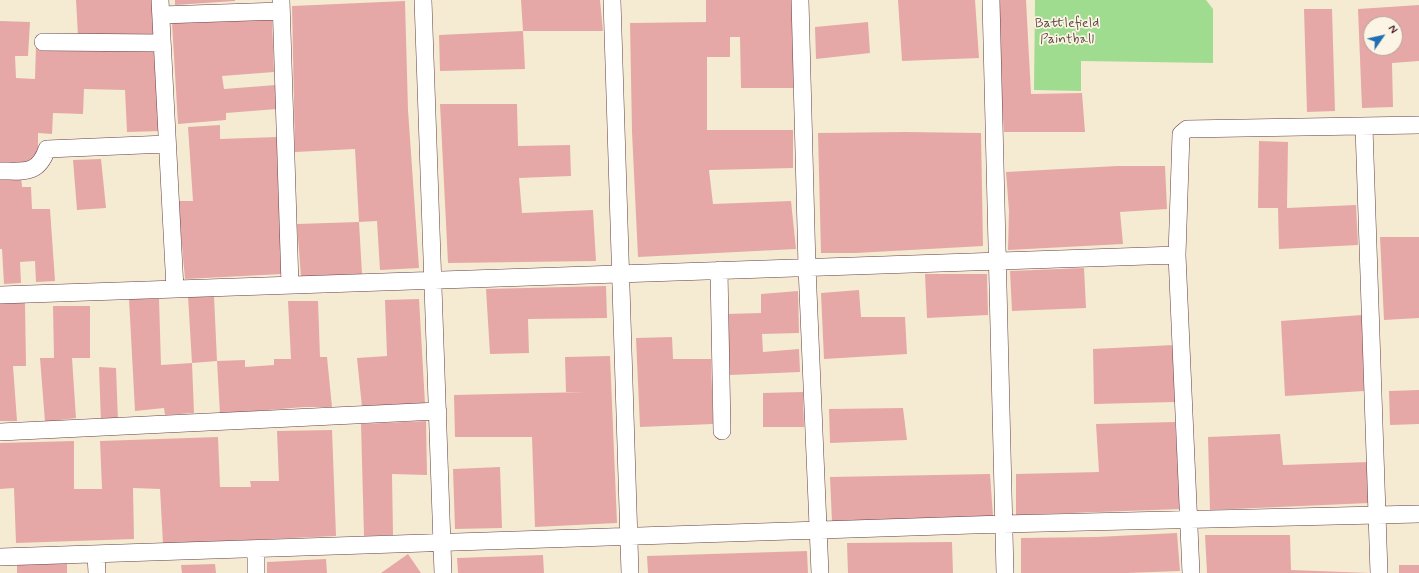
<!DOCTYPE html>
<html>
<head>
<meta charset="utf-8">
<style>
	body { margin:0 }
	#map { position:relative; width:1419px; height:573px; overflow:hidden; background:#f5ebd2; font-family:Mynerve,sans-serif }
	canvas { display:block }
	.north { position:absolute; left:1363px; top:16px; width:40px; height:40px; box-sizing:border-box; background:#fcf5e5; border:1px solid #b59f9b; border-radius:50%; rotate:56deg; font-size:11px; font-weight:700; line-height:16px; text-align:center; color:#4a1f2b }
	.north::after { content:''; display:block; margin:auto; width:14px; height:18px; background:#1f6fb2; clip-path:polygon(50% 0,100% 100%,50% 72%,0 100%) }
</style>
</head>
<body>
<div id="map">
<canvas width="1419" height="573"></canvas>
<div class="north">N</div>
</div>
<script>
const c = document.querySelector('canvas').getContext('2d');
c.lineJoin = 'round';
function fillPath(path, color) { c.fillStyle = color; c.fill(path, 'evenodd'); }
function stroke(path, color, width, dash) { c.strokeStyle = color; c.lineWidth = width; c.lineCap = dash ? 'butt' : 'round'; c.setLineDash(dash || []); c.stroke(path); }
function write(font, color, halo, rows, align = 'center') {
  c.font = font + ' Mynerve,sans-serif'; c.lineWidth = 3.5; c.setLineDash([]); c.textBaseline = 'middle'; c.strokeStyle = halo; c.fillStyle = color; for (const [text, x, y, turn = 0] of rows) {
    c.save(); c.translate(x, y); c.rotate((+turn || 0) * Math.PI / 180); c.textAlign = isNaN(turn) ? turn : align; if (halo) c.strokeText(text, 0, 0); c.fillText(text, 0, 0); c.restore();
  }
}
fillPath(new Path2D(`
	M1035,0h171l7,9v54l-132,-2v30l-47,-1z`), '#a0dc8f');
fillPath(new Path2D(`
	M76,0h78l2,35 -78,1z
	M175,0h60v1l-60,4z
	M521,0h79l3,31h-80z
	M706,0h87l1,88h-53l-1,-51h-10v20h-23v73h86v38l-84,2 4,34 78,-3 5,48 -158,8 -6,-125 -2,-109 76,-1z
	M898,0h77l4,58 -77,3z
	M999,0h27l5,94 51,-1 3,39h-81l-3,-37z
	M405,1l3,109 11,158 -39,2 -3,-49 -18,1 -4,-73 -60,3 -3,-146z
	M1419,5v56l-27,2 1,44 -31,1 -4,-99zM1371,24h24v24h-24z
	M1304,9h28l3,102 -28,1z
	M272,18l2,54 -52,4 2,13 52,-4 1,24 -51,4v7l-48,4 -6,-101z
	M0,21l30,1 -2,34h-13l1,22 19,1 1,-34 122,1 4,85 -35,1 -2,-42 -41,-1 -1,25 -30,-1 -1,21 -14,-1v30h-38z
	M868,22l2,31 -54,6 -1,-32z
	M523,31l2,38 -85,2 -1,-36z
	M440,104h77l1,42 52,-1 1,31 -52,2 3,35 71,-3 3,51 -148,2z
	M220,125v14l57,-2 5,137 -97,5 -7,-78h15l-5,-74z
	M905,132l76,1 2,113 -127,7h-35l-3,-120z
	M1259,141l29,1 -1,66 69,-3 2,40 -79,4 -1,-41h-20z
	M101,159l5,49 -29,2 -4,-50z
	M1117,166h48l2,43 -47,3 3,32 -115,6 1,-39 -3,-39z
	M21,174l1,13h9l1,22h18l5,72 -19,1 -1,-21 -15,1 1,21 -17,1 -2,-35h-2v-74z
	M359,222l3,52 -61,3 -4,-53z
	M1380,237h39v81l-35,2z
	M1084,268l2,40 -74,3 -2,-40z
	M925,274h62l1,41 -61,3z
	M606,286l1,32 -79,1 1,34 -39,1 -4,-65z
	M859,290l2,27h44l2,37 -83,5 -3,-66z
	M798,291l1,42 -37,1 1,18 36,-3 1,23 -70,3 -4,-61 35,-1v-19z
	M188,296h26l3,65 -25,2z
	M129,299h30l2,66 31,-2 2,50 -29,2 -1,-7 -29,3z
	M419,299l6,105 -63,3 -5,-49 30,-2 -2,-56z
	M288,301h30l2,56h7l5,50h-28l-84,7 -3,-53 28,-1v7l29,-2v-6h17z
	M0,303h25l1,63h-13l4,55h-17z
	M53,306h37v52h-18l4,60 -31,4 -5,-64h14z
	M1362,315l2,76 -79,5 -4,-75z
	M672,337l1,22h38l2,65 -73,3 -4,-89z
	M1174,345l1,57 -81,2 -1,-55z
	M610,356l7,167 -82,4 -3,-90h-77l-1,-42 131,-3h-19l-1,-35z
	M99,367l17,1 2,53 -17,1z
	M1419,390v34l-29,1 -1,-34z
	M803,392l1,35h-41v-34z
	M903,408l4,32 -77,3 -1,-34z
	M426,421l1,54 -35,-1 1,61 -29,1 -3,-112z
	M1175,422l6,87 -165,6v-41l83,-2 -3,-48z
	M332,430l4,106 -173,8 -3,-55 -27,-1 1,51 -118,4 -2,-55 -14,1v-46l74,-2v48h28l-2,-48 118,-4 2,50h31l-1,-6h29l-2,-50z
	M1280,434l3,31 86,-3v41l-159,7 -2,-73z
	M500,467l2,61 -47,1 -2,-60z
	M990,474l3,42 -161,6 -2,-45z
	M1177,533l3,38 -53,2h-106v-35l75,-1z
	M1205,535h85l1,35 79,3h-163z
	M952,542l1,31h-105l-1,-30z
	M807,551l1,22h-160l-1,-17z
	M408,554l13,19h-40z
	M543,555l1,18h-86l-1,-15z
	M326,559l1,14h-60v-11z
	M17,563h50v10h-50z
	M215,564l1,9h-34l-1,-8z
	M1399,565h20v8h-20z`), '#e6a8a6');
const minor = new Path2D(`
	M160,0l15,289
	M281,0l9,285
	M423,0l20,573
	M612,0l18,573
	M800,0l7,267 13,306
	M991,0l14,573
	M161,15l120,-4
	M43,42l119,1
	M1364,127l15,446
	M0,171c24,0 38,4 47,-22l120,-5
	M719,270l3,161
	M0,295l1177,-40
	M0,432l438,-21
	M256,550v23
	M96,555l1,18
	M0,557l1003,-33 416,-10
	M1191,573l-14,-318 4,-121 6,-5 232,-4`);
stroke(minor, '#643e44', 18);
stroke(minor, '#fff', 17);
write('14px', '#604e44', '#fcf5e5', [
	["Battlefield",1067,24],
	["Paintball",1067,40]
]);
</script>
</body>
</html>
